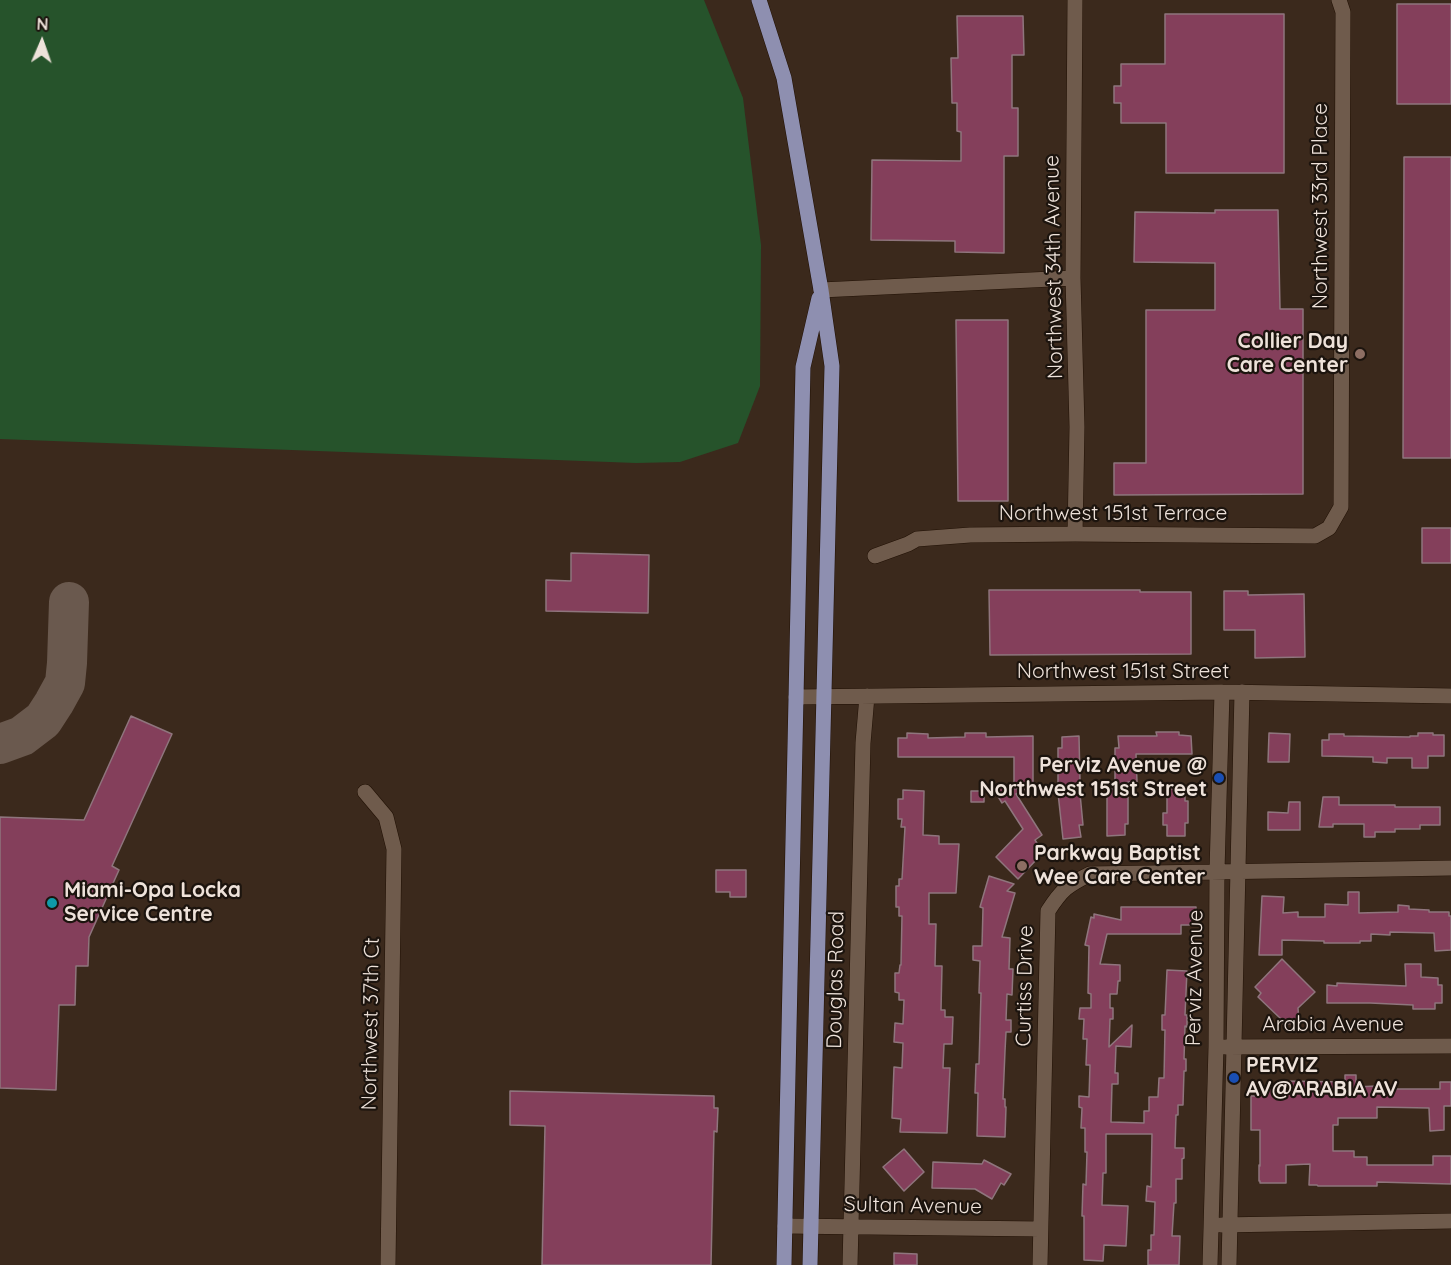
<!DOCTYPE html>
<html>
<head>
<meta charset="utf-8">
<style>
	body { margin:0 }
	#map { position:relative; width:1451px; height:1265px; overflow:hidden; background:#3b291c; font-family:Quicksand,sans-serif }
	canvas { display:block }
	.north { position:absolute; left:12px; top:12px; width:60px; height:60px; -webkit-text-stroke:4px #1c140e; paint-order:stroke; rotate:2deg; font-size:16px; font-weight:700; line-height:24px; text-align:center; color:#eee2da }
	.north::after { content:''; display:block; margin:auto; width:21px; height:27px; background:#eee2da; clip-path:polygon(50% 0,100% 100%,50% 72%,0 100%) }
</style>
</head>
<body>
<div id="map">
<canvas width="1451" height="1265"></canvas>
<div class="north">N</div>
</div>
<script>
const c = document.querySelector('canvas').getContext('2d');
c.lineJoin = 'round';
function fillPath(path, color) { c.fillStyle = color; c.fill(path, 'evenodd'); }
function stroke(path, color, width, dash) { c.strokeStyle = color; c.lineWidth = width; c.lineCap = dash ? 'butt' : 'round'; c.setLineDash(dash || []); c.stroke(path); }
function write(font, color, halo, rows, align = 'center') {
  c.font = font + ' Quicksand,sans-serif'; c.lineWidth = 4.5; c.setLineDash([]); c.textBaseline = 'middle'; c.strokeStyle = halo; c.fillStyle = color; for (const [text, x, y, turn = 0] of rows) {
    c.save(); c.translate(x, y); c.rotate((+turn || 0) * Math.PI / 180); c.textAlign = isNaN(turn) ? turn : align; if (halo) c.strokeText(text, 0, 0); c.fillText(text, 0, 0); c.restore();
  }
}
fillPath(new Path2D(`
	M0,0h704l39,98 18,147 -1,141 -22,57 -58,19 -44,1 -636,-24z`), '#26532b');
stroke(new Path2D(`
	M0,744l22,-8 21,-16 11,-17 11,-20 2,-20 2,-61`), '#6a594e', 40);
const building = new Path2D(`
	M1397,4h54v100h-54z
	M1165,14h119v159h-118v-50h-45v-20h-7v-17h7v-22h44z
	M957,16h66l1,39h-12v53h6v48h-14v97l-49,-1v-11l-84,-1 1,-80 89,1v-29l-4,-1v-28h-5l-1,-45h7z
	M1404,157h47v301h-48z
	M1215,210h63l2,99h23v185l-189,1v-32h32v-153h69v-47l-81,-1 1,-50 80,1z
	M956,320h52v181h-50z
	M1422,528h29v35h-29z
	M571,553l78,2 -1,58 -102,-2v-31l25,1z
	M989,590h151v2h51v62l-201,1z
	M1224,591h24v4l56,-1 1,63 -50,1v-28h-31z
	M131,716l41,18 -60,132 7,4 -30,67 -1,29h-12l-1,39h-16l-3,85 -56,-2v-271l84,3z
	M1156,732h23v3l12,1 1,18h-56l1,28h-9v42h-3v11l-18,1v-47h8v-41h4l-1,-12h39z
	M907,733l21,1v4l37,-1v-4h21v4l47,-1v47h-19v-26h-116v-19h9z
	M1269,733l21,1 -1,28h-21z
	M1418,733h15v2h11v21h-16v12h-16v-10h-25v5l-14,-1v-5l-51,-1v-16h7v-6h15v2l66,1v-1h8z
	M1079,736l1,46 -1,1 4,42h-4l2,12 -18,2 -5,-46v-45h4v-11z
	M993,788l32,1 -9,5 26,41 -7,5 7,11 -6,6 2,1 -20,21 -22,-22 27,-28 -18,-28 -3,2z
	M1167,789h18v12h3v22h-3v13h-18v-11h-4v-12h4z
	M903,790l21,1 -1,44 16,1v8h20l-3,49h-27v31h7l-1,42h7l-1,44h4v7h8l-1,27h-8l-1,24h7l-3,65 -47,-1 1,-13 -9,-1 2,-51 8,1 1,-25 -9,-1 1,-19 8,1 1,-24h-5v-7l-4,-1v-19h4l1,-8h1l1,-49h-3v-9h-3v-21h3v-7h3l3,-52h-4l1,-8h-4v-20h5z
	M971,791h13v11h-13z
	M1323,797h16v8h56v2h45v18h-20v4h-25v3h-20v5h-11v-13h-31v3h-14z
	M1289,802h11v28h-32v-18l20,1z
	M716,870h30v27h-16v-5h-14z
	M989,876l25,8 -7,7 8,2 -13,44 8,1 -1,31h4l-1,26 -5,-1 -1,26h5v12h-5l-1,19 -2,48h2v8h1l-1,30 -28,-1 1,-43h-3l1,-29h3l2,-71h-2l1,-32 -7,-1v-14h9l1,-38 -3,-1z
	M1348,892h11v21l39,-1v-7l11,1v3l20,1v2h20v4h2v34l-16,1 -1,-18 -44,-1v3l-19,-1v7h-11v2h-36v-2l-42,-1v15h-23l3,-59 22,1 -1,16 15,-1v5h27v-13l23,1z
	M1121,907h75v18h-15v9h-74l-7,30 20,1v16h-2l-1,13h-7v14h3v11h-3l-1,28 23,-22 -1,22 -15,-1 -1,27h3v11h-6l-1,38 33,1v-12h5v-14h9l1,-19h5l1,-48h-3v-15h3l2,-45 20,1 -2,44h2v12l-2,-1 -1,33h2v12h-2l-1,34h-5v10h-2l-1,33h9v10l-2,1v20h-6v24h-2l-2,33h8l-1,29h-31v-15h3v-15h3l1,-33 -9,-1 1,-15 4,1 1,-53h-46v39h-3l-1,32 26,1 -2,40 -22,-1 -1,16 -19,-1v-44h-2l1,-32 3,1 1,-33h-2v-24h-4l1,-20 -3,-1v-11l10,1 1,-32h-4l1,-26h-4l1,-20h-5l1,-11h11v-14l-3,-1 1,-47 -4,-1 6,-28 3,1v-4l27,6z
	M1282,959l33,33 -17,16 1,15 -16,1 -1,-4 -24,-23 3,-4 -6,-6z
	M1405,964h16v13l17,1v7h4v18h-7v6h-22v-4l-43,-2h-43v-18l10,1v-3l69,3z
	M1345,1075h11v12l20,-1v3h64v-7h11v24h-7v24l-14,1 -1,-23 -52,-1v11h-39v7h-5v26h21v6h13v8h66v-9h18v28l-74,-2v4h-59l-1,-1h-8l1,-21 -24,1v18h-26v-2h-1v-16l1,1v-36h-9v-34h9v-9l8,1v-2h16v-5l61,1z
	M510,1091l204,5v12h4l-1,24 -3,-1 -3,134h-169l3,-139 -35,-1z
	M904,1149l20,23 -20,19 -21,-24z
	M984,1160l27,14 -7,11 -3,-2 -9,16 -17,-10 -43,-1 1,-26 49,2z
	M894,1253l23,1v11h-23z`);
fillPath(building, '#843f5b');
stroke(building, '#8f757d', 1.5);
const minor = new Path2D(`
	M1075,0l-2,278 4,149 -2,107
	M821,290l252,-12
	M875,556l33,-12 9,-5 53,-4 105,-1 240,2 14,-8 12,-21 2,-495 -4,-12
	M796,697l426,-5 229,4
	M365,792l21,25 8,32 -6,416
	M1225,1047l226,-1
	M1221,1225l230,-4
	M785,1226l255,3
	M850,1265l13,-522 4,-47
	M1040,1265l8,-354c14,-22 20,-26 42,-37l361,-6
	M1210,1265l6,-218 1,-176 5,-179
	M1229,1265l13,-573`);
const major = new Path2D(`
	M759,0l25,78 37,212 11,76 -22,899
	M784,1265l19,-898 16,-69`);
stroke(minor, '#211105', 16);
stroke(major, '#211105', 16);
stroke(minor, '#6f5b4c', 15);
stroke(major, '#8e8fb0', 15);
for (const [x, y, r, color] of [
	[1360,354,6,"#8d6e63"],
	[1219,778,6,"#1a4fb4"],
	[1022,866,6,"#8d6e63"],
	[52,903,6,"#0f9aa8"],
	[1234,1078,6,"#1a4fb4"]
]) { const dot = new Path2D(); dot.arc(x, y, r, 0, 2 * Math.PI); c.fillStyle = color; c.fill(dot); stroke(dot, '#1c140e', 2); }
write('21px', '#eee2da', '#1c140e', [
	["Northwest 33rd Place",1321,206,-90],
	["Northwest 34th Avenue",1054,267,-91],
	["Northwest 151st Terrace",1113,514],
	["Northwest 151st Street",1123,672],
	["Perviz Avenue",1195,978,-89],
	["Douglas Road",836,980,-89],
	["Curtiss Drive",1025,986,-89],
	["Northwest 37th Ct",371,1024,-89],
	["Arabia Avenue",1333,1025],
	["Sultan Avenue",913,1206,1]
]);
write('bold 21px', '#eee2da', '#1c140e', [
	["Collier Day",1348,342,"right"],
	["Care Center",1348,366,"right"],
	["Perviz Avenue @",1207,766,"right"],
	["Northwest 151st Street",1207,790,"right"],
	["Parkway Baptist",1034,854],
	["Wee Care Center",1034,878],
	["Miami-Opa Locka",64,891],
	["Service Centre",64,915],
	["PERVIZ",1246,1066],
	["AV@ARABIA AV",1246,1090]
], 'left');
</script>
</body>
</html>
